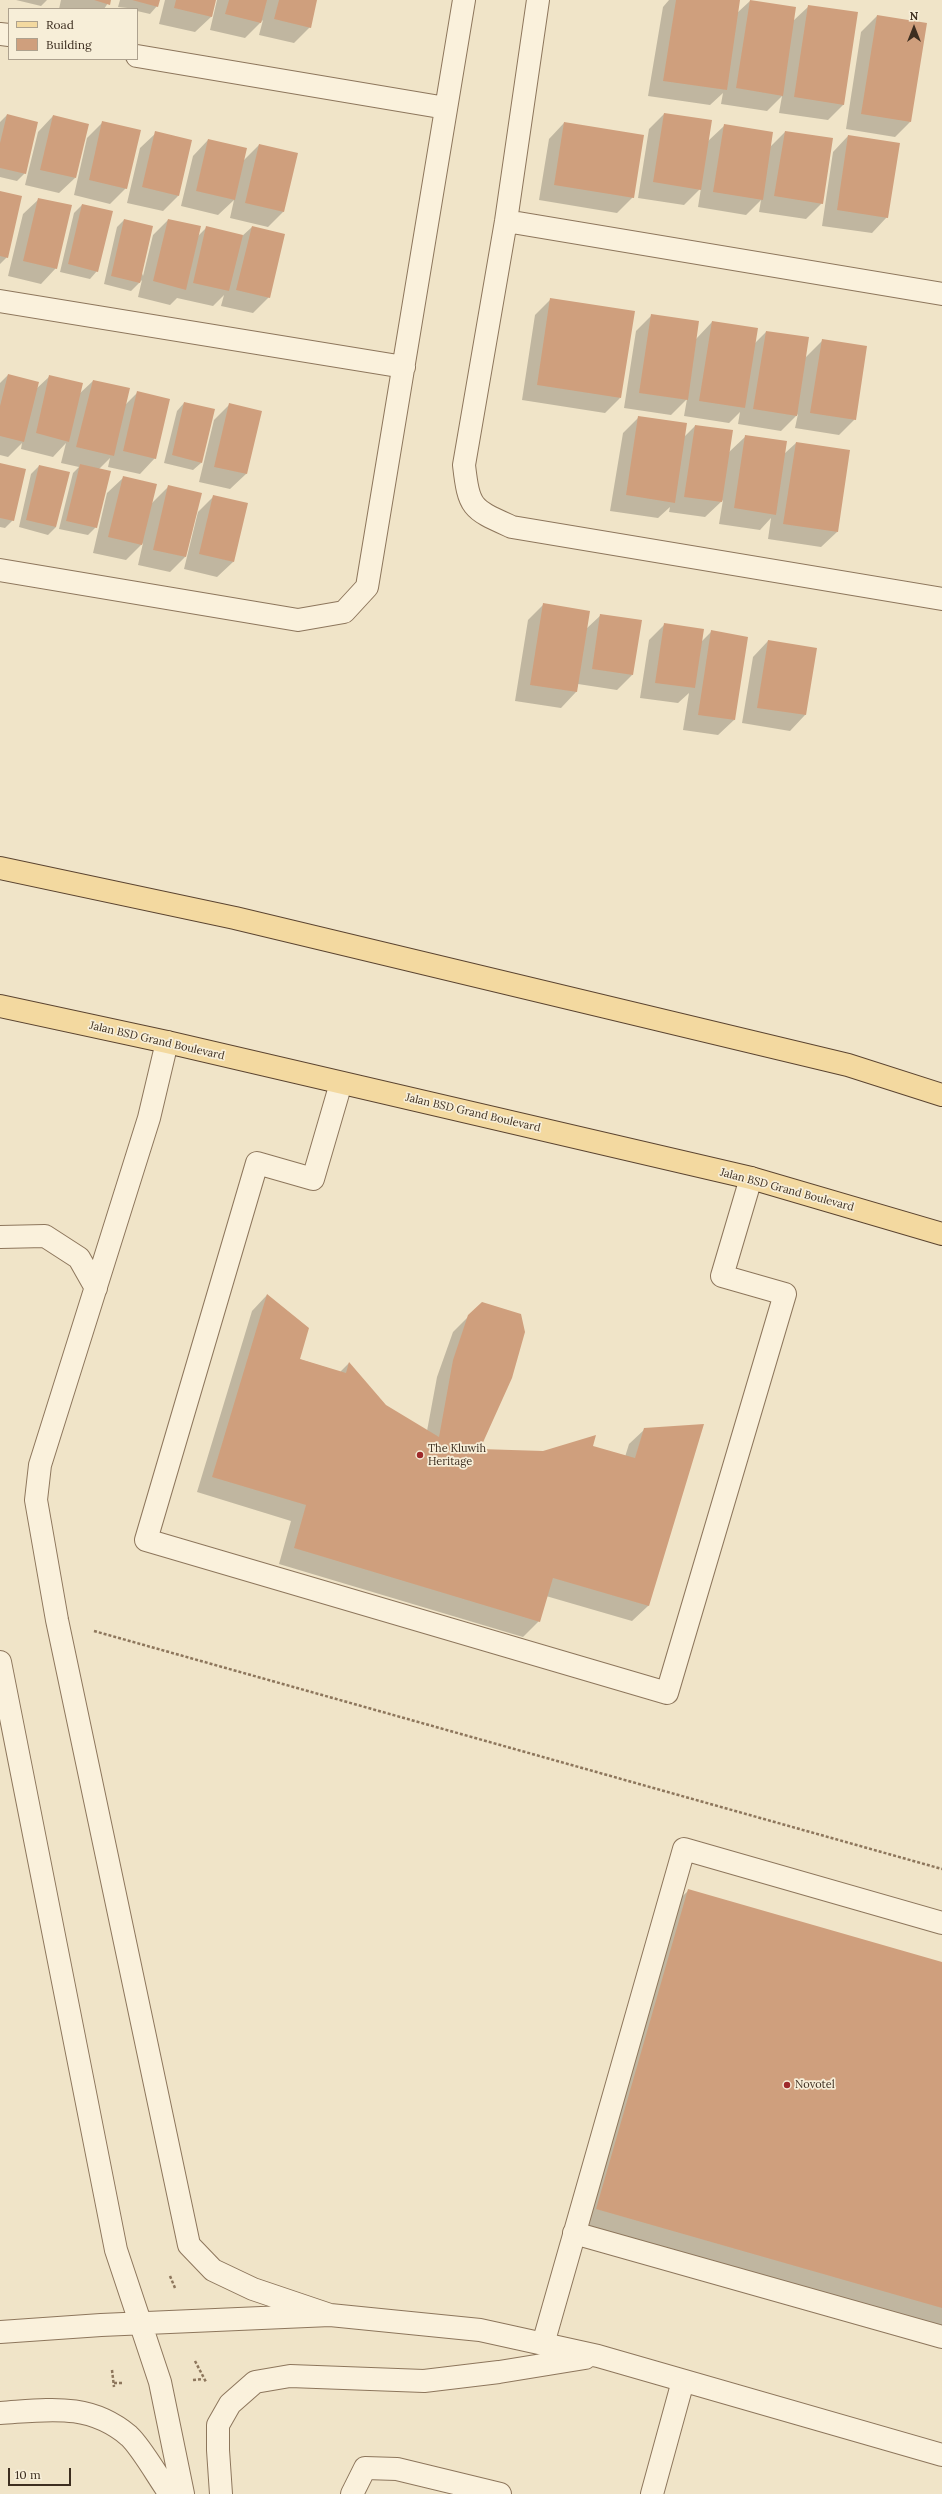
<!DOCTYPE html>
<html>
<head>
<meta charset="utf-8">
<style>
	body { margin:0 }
	#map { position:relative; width:942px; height:2494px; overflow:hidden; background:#f0e4c8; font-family:Lora,serif }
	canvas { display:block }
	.legend { position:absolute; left:8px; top:8px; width:130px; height:52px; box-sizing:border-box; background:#f7eed8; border:1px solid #ada18e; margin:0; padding:5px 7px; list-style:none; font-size:12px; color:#3d2e20 }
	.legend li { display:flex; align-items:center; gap:8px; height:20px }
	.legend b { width:20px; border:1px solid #ada18e }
	.north { position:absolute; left:894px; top:8px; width:40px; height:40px; -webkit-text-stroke:3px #f7eed8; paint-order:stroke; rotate:0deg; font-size:11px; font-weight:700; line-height:16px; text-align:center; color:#3d2e20 }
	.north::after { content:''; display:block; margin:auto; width:14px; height:18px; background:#3d2e20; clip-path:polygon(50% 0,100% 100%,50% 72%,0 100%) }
	.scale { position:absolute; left:8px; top:2468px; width:63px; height:18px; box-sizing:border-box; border:2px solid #3d2e20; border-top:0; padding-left:5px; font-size:12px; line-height:14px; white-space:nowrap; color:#3d2e20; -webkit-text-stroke:3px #f7eed8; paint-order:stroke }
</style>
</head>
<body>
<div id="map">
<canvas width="942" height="2494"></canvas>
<ul class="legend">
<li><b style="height:5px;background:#f3d9a0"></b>Road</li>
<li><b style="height:11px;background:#cf9f7d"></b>Building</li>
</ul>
<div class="north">N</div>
<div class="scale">10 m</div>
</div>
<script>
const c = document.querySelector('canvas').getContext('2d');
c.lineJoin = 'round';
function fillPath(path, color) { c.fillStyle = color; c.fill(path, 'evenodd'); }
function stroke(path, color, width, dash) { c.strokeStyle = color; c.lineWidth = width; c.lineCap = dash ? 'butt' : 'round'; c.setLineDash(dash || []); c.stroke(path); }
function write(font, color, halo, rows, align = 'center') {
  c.font = font + ' Lora,serif'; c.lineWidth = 3.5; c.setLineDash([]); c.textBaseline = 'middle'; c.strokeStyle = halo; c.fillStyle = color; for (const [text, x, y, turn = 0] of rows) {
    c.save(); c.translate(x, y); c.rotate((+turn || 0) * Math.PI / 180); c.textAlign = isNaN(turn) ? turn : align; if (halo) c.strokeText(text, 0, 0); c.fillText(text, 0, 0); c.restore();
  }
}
fillPath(new Path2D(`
	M16,0h31l-6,6z
	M61,0h49l-6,9h-45z
	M120,0h39l-2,6 -7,8 -13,-3v-2l-19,-2z
	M165,0h50l-4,17 -16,15 -36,-8z
	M217,0h99l-6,27 -16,16 -35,-8 4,-15 -18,18 -35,-8z
	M669,0h70l-2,13 13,-12 43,20 16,-15 35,98 -16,16 -49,-7 3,-17 -15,15 -46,-7 2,-11 -13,12 -62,-9 15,-89z
	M877,16l33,106 -15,15 -49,-8 15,-97z
	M664,114l43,28 17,-16 46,21 15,-15 47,7 -10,64 -16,16 -47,-7 2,-12 -15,15 -48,-8 3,-19 -17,17 -46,-7 11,-69z
	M7,115l18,58 -8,8 -17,-4v-55z
	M53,116l22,62 -16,15 -34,-8 13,-53z
	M103,122l23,66 -16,16 -36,-9 13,-57z
	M564,123l69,74 -16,16 -78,-13 10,-61z
	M156,133l22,63 -15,15 -36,-8 13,-55z
	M848,136l39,81 -15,16 -50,-7 11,-74z
	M208,140l35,21 16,-16 25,66 -16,16 -38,-9 4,-18 -16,15 -37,-9 12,-50z
	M0,192l7,65 -7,7z
	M39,199l17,69 -15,16 -33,-8 15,-62z
	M82,205l15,66 -7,8 -30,-7 14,-59z
	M124,220l19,56 10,-41 15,-15 29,17 10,-10 33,11 12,-11 17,70 -16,16 -32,-7 3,-11 -11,11 -36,-8 -7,7 -32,-8 4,-17 -11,11 -27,-7 13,-57z
	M551,299l69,99 -15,15 -83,-13 13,-85z
	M652,315l44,24 16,-17 43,21 11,-11 39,26 18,-18 32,79 -16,16 -44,-7 3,-14 -17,17 -43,-7 2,-12 -11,11 -45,-7 3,-17 -16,16 -47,-7 12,-77z
	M8,375l28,14 14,-13 29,18 14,-13 31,25 14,-14 17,66 -15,16 -32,-7 2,-9 -11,11 -3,58 -8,8 -29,-6 14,-56 6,-6 -18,-4 5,-20 -13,14 -32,-8 1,-6 -14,14 -8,-2v-72z
	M184,403l17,60 -8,7 -29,-7 13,-52z
	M230,404l31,8 -15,62 -16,15 -31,-7 15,-62z
	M638,418l46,19 11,-11 33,27 18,-17 38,18 12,-11 41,89 -16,15 -53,-8 3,-21 -11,12 -41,-6 4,-24 -18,17 -36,-5 1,-5 -12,11 -48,-7 13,-78z
	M0,465l13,55 -8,8 -5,-1z
	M39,466l17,61 -8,8 -29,-8 12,-53z
	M123,478l28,26 17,-17 17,70 -15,15 -32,-7 5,-22 -17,17 -33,-7 14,-60z
	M214,496l19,66 -16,15 -33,-8 14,-57z
	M544,604l42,25 15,-14 31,60 -15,15 -39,-6 -2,8 -15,16 -46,-7 13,-81z
	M664,625l37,17 10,-10 23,88 -16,15 -35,-5 6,-37 -11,10 -38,-5 9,-58z
	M768,641l47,8 -10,66 -15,16 -48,-8 11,-66z
	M267,1295l32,64 41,13 9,-9 36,43 42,25 10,-54 16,-45 16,-16 10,134 64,2 48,-5 34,10 4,-13 16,-15 57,-4 -54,181 -16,15 -86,-25 -7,25 -16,16 -244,-73 12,-43 -94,-29 55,-181z
	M689,1890l253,73v374l-368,-106 92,-319z`), '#0003');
fillPath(new Path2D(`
	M94,0h17l-1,5z
	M132,0h28l-2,7z
	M176,0h40l-4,17 -38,-9z
	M229,0h38l-6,23 -36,-9z
	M279,0h38l-6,28 -37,-9z
	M676,0h64l-13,90 -64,-9z
	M750,0l46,7 -13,89 -47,-8z
	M808,5l50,7 -14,93 -50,-8z
	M877,15l50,8 -16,99 -50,-8z
	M664,113l48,7 -11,70 -48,-8z
	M7,114l31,8 -12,52 -26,-6v-25z
	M53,115l36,9 -13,54 -36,-8z
	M102,121l39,9 -14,59 -38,-9z
	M564,122l80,13 -10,63 -80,-13z
	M724,124l49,8 -10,68 -50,-8z
	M155,131l37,9 -13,56 -37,-9z
	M785,131l48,7 -10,66 -49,-8z
	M848,135l52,8 -12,75 -51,-8z
	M208,139l39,9 -12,52 -39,-9z
	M259,144l39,9 -14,59 -39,-9z
	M0,191l22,5 -14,62 -8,-2z
	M38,198l34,7 -15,64 -34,-8z
	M82,204l31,7 -15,61 -30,-8z
	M124,219l29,7 -13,57 -29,-7z
	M168,219l33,7 -15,64 -33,-9z
	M206,226l37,9 -14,56 -36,-8z
	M252,226l33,8 -15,64 -34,-8z
	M550,298l85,13 -14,87 -84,-13z
	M651,314l48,7 -11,79 -49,-7z
	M712,321l46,7 -13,80 -46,-7z
	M766,331l43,6 -12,79 -44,-7z
	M822,339l45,7 -11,74 -46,-7z
	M8,374l31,8 -15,60 -24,-6v-30z
	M49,375l34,8 -14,59 -33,-9z
	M93,380l37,8 -16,68 -38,-9z
	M137,391l33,8 -14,60 -33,-8z
	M184,402l31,7 -13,54 -30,-8z
	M229,403l33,8 -15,63 -33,-7z
	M638,416l49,7 -12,80 -49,-8z
	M695,425l38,5 -11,72 -38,-5z
	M745,435l42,6 -11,74 -42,-7z
	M796,442l54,8 -12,82 -55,-8z
	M0,463l26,6 -12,52 -14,-3z
	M80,464l31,7 -14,57 -31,-7z
	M39,465l31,7 -14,55 -30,-7z
	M123,476l34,8 -15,61 -34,-8z
	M168,485l34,8 -16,64 -33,-7z
	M213,495l35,8 -14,59 -35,-8z
	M543,603l47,8 -13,81 -47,-7z
	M600,614l42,6 -9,55 -41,-6z
	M664,623l40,6 -9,59 -40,-5z
	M711,630l37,7 -13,83 -37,-5z
	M768,640l49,8 -11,67 -49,-7z
	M267,1294l42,34 -9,31 46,14 3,-11 37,43 53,32 14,-77 15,-45 14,-13 39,12 4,18 -13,46 -32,71 63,2 53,-16 -3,11 42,12 9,-30 60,-4 -55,182 -96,-28 -13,44 -246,-74 12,-43 -94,-28z
	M688,1889l254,73v346l-346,-99z`), '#cf9f7d');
const minor = new Path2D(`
	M538,0l-32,221 -42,244c5,44 8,44 48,62l430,72
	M0,34l9,1
	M137,56l309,52
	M506,221l436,73
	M0,301l404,66
	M0,570l298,50 46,-8 23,-25 97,-587
	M167,1042l-18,76 -109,347 -4,35 21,120 132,625 24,25 40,19 77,26
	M341,1083l-28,96 -56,-16 -111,377 521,153 118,-399 -63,-18 29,-98
	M0,1237l45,-1 34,22 17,30
	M0,1662l116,588 44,132 23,112
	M574,2233l368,104
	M0,2332l101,-7 229,-10 150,15 118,26 344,99
	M543,2344l141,-495 258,74
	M0,2413c48,-3 89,-11 129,23 13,12 30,43 41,58
	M221,2494l-3,-44v-25l12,-21 25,-22 35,-6 134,5 75,-9 86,-14
	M352,2494l13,-26 32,1 103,25
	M652,2494l31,-113`);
const major = new Path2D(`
	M0,868l235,50 613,147 94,30
	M0,1006l167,36 584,136 191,56`);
stroke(minor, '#8d765c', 24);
stroke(major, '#5b4430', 24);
stroke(new Path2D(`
	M94,1631l848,238
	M170,2276l5,12
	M195,2361l11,21
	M112,2370l2,17
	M193,2380l10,-1
	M114,2383h10`), '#8d765c', 2.5, [3, 2]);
stroke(minor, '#faf1dc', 22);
stroke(major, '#f3d9a0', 22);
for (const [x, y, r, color] of [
	[420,1455,4,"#9e2a2b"],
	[787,2085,4,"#9e2a2b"]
]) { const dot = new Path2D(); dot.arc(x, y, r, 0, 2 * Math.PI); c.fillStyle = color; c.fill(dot); stroke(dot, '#f7eed8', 1.5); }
write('11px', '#3d2e20', '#f7eed8', [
	["Jalan BSD Grand Boulevard",157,1041,13],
	["Jalan BSD Grand Boulevard",473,1113,13],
	["Jalan BSD Grand Boulevard",787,1190,15]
]);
write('11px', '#3d2e20', '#f7eed8', [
	["The Kluwih",428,1449],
	["Heritage",428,1462],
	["Novotel",795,2085]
], 'left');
</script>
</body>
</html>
